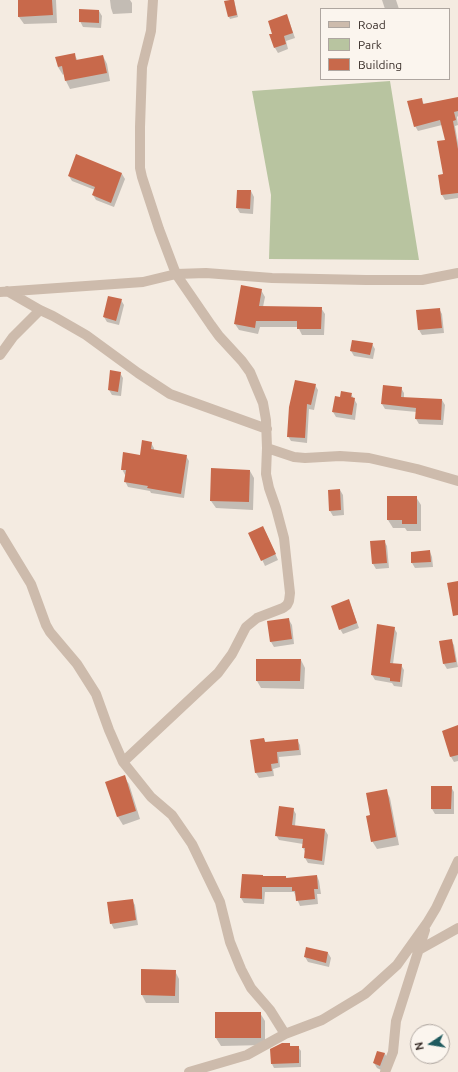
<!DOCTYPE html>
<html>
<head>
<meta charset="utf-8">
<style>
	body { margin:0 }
	#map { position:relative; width:458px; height:1072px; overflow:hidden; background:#f4ebe1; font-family:Ubuntu,sans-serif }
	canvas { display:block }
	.legend { position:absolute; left:320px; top:8px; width:130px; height:72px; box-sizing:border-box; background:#fbf5ee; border:1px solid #aea6a0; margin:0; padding:5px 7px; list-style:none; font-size:12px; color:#3b302b }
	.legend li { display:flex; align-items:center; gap:8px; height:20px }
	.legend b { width:20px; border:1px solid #aea6a0 }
	.north { position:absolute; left:410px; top:1024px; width:40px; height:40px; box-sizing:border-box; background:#fbf5ee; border:1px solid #aea6a0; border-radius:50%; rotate:258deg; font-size:11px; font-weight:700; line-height:16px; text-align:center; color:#3b302b }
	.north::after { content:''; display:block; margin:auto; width:14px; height:18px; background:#1f5a5e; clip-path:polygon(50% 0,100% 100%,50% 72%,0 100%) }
</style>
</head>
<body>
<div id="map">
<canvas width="458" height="1072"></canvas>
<ul class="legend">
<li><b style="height:5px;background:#cdbbac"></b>Road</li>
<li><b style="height:11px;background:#b8c4a0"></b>Park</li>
<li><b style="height:11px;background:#c8694b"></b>Building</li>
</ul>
<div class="north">N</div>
</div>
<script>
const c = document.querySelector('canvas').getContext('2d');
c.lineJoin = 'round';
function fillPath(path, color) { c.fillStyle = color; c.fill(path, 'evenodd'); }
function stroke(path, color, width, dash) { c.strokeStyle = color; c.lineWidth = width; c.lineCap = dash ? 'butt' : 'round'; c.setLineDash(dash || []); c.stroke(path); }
fillPath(new Path2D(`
	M390,81l29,179 -150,-1 2,-64 -19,-104z`), '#b8c4a0');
fillPath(new Path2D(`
	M19,0h37l1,23 -33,1 -5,-7z
	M110,0h20l2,3v10l-19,1 -2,-6z
	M234,0l4,17 -8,2 -1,-2z
	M382,0h14l3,9h-14z
	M99,11l3,5 -1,12 -18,-1 -3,-6z
	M289,21l6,17 -9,3 2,8 -10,4 -3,-5z
	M74,54l4,7 25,-5 4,8 3,17 -40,8 -4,-8 -2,-7 -1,1 -5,-8 -1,-9z
	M421,99l3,5 34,-4v16l-1,1 1,8 -3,1 3,17v55l-13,2 -3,-5 -3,-19 5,-1 2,-34 -4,-16 -24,6 -3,-5z
	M77,156l45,18 3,5 -11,28 -18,-7 -3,-5 2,-5 -23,-9 -3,-5z
	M238,191h13l3,6 -1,17 -13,-1 -3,-5z
	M261,290l4,7 -2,10 58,1 4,6 -1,21h-22l-4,-8h-38l-2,7 -19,-4 -4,-6z
	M121,300l3,5 -5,20 -12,-3 -3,-5z
	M439,309l3,5 2,19 -22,2 -3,-5 -2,-19z
	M372,344l3,5 -2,10 -19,-3 -3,-5z
	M120,373l3,5 -2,18 -9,-1 -3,-5z
	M315,385l3,5 -4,20 -5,-1 -2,34 -16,-2 -3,-5z
	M401,388l3,5v5l38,2 3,5 -2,20 -24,-1 -3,-5 1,-7 -32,-3 -3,-5z
	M351,394l6,10 -2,16 -19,-3 -3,-5 8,-14z
	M151,443l3,5v3l32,5 3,5 -5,37 -33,-5 -1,-2 -22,-4 -3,-6 1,-6h-1l-3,-6 19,-13z
	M250,471l4,7 -1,32 -37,-2 -5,-7z
	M340,490l3,5 1,20 -11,1 -3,-5z
	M416,497l5,8v26h-14l-2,-3h-12l-5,-8z
	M250,533h16l12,27 -13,6z
	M384,541l3,5 2,22 -13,1 -3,-5z
	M430,552l2,5 1,10 -18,1 -3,-5v-10z
	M351,606l8,22 -16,6 -3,-5z
	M289,620l3,5 2,19 -20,3 -3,-5 -3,-20z
	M378,625l16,3 3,5 -4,31 8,1 3,5 -2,17 -8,-1 -2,-3 -17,-3 -3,-5z
	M451,640l3,5 4,22 -11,2 -3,-5 -3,-22z
	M301,660l4,8 -1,21 -43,-1 -4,-7z
	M458,726v35l-4,1 -3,-5 -8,-26z
	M264,739l2,4 31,-3 3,5 1,10 -22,2 1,10 -7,2 1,7 -15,2 -3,-5 -5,-32z
	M124,777l5,7 11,35 -17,6 -5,-8 -11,-35z
	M451,787l3,5v22h-19l-3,-5z
	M386,790l4,8 9,47 -22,4 -5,-8z
	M293,809l3,5 -1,12 30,4 3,5 -4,30 -16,-2 -3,-5 1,-5 -3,-5v-4l-24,-4 -3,-5z
	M262,876l24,1 1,2 30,-3 2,5 2,13h-4l1,10 -18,2 -6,-14h-29l-1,12 -20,-1 -3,-5z
	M132,900l3,5 3,20 -24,4 -3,-6z
	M307,948l21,5 3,5 -2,9 -21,-5 -3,-5z
	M175,971l4,8v24h-33l-4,-8z
	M260,1013l5,8v24l-44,1 -5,-8z
	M289,1044l2,3h7l3,4v16l-27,1 -2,-4z
	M378,1052l7,2 3,5 -5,12 -6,-3 -3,-5z`), '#0003');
fillPath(new Path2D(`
	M18,0h34l1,15 -35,2z
	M230,0h4l3,15 -9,2 -4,-16z
	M79,9l20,1v13l-20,-1z
	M287,14l6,19 -9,3 2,8 -12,4 -5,-14h3l-4,-13z
	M75,53l1,7 27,-5 4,18 -42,8 -3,-15 -4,1 -3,-10z
	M458,97v14l-4,1 2,8 -3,1 5,28v44l-17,2 -3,-20 5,-1 -6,-33 8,-1 -5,-20 -26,7 -7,-26 15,-3 1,6z
	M76,154l46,19 -11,30 -19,-8 3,-8 -27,-11z
	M237,190h14l-1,19 -14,-1z
	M241,285l21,4 -3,17 63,1 -1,22h-24v-8h-41l-1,7 -21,-4z
	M108,296l14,3 -6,22 -13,-4z
	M440,308l2,20 -24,2 -2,-20z
	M352,340l21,3 -3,12 -20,-4z
	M110,370l11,2 -3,20 -10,-2z
	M295,380l21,4 -5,21 -4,-1 -2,34 -18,-1 2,-30z
	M383,385l19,2 -1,10 41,2 -1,21 -26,-1 1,-11 -35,-4z
	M341,391l11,2 -1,4 4,1 -3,17 -20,-3 3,-16 5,1z
	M142,440l10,2 -1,7 36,6 -6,39 -34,-6 1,-2 -24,-4 2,-12h-5l2,-18 17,3z
	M211,468l39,2 -1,32 -39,-1z
	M340,489l1,21 -12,1 -1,-21z
	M387,496h30v28h-15v-4h-15z
	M263,526l13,28 -15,7 -13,-28z
	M385,540l2,23 -15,1 -2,-23z
	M430,550l1,12 -20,1v-11z
	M458,581v34l-5,1 -6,-33z
	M349,599l8,24 -18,7 -8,-24z
	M289,618l3,21 -22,3 -3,-21z
	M377,624l18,3 -5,36 12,1 -2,18 -10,-1v-3l-19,-3z
	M452,639l4,23 -13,2 -4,-23z
	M256,659h45l-1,22h-44z
	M458,725v30l-8,2 -8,-26z
	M264,738l1,4 33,-3 1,11 -22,2 1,11 -7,1 1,7 -17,2 -5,-33z
	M125,775l11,36 -19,6 -12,-35z
	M431,786h21l-1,23h-20z
	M387,789l9,48 -25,5 -5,-26 4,-1 -4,-22z
	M279,806l15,2 -2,17 33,4 -3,32 -18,-3 1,-10h-3l1,-9 -28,-3z
	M242,874l21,1v1h23v2l31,-3 1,14h-4l1,10 -19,2 -1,-10h-3v-4h-30v12l-22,-1z
	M133,899l3,21 -26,4 -3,-22z
	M306,947l22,5 -2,11 -22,-6z
	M141,969l35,1 -1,26 -34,-1z
	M215,1012h46v26h-46z
	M282,1043h8v3h9v17l-28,1 -1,-15z
	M377,1051l8,2 -5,13 -7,-3z`), '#c8694b');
stroke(new Path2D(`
	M7,291l33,19 13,6 33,19 52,38 32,21 97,35
	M0,292l143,-10 33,-8 30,-1 66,5 94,2h56l36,-7
	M0,355l13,-18 27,-27
	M267,448l27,9 11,1 35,-2 29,2 48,11 41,12
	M0,533l31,51 15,41 4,7 27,32 19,30 13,36 14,32 28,35 21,18 20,29 28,58 10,40 11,27 10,19 19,22 15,24
	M123,762l95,-89 14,-19 14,-27 11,-9 26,-10 4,-3 2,-4 1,-8 -6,-55 -8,-30 -7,-20 -3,-14 1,-26 -1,-28 -3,-17 -13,-31 -8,-11 -23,-25 -8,-11 -35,-51 -17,-45 -17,-52 -2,-9v-41l2,-60 9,-36 2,-31
	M417,951l41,-23
	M189,1072l58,-17 38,-21 37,-14 43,-26 32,-29 30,-42 9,-15 22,-47
	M385,1072l8,-20 3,-31 29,-91`), '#cdbbac', 10);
</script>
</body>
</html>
